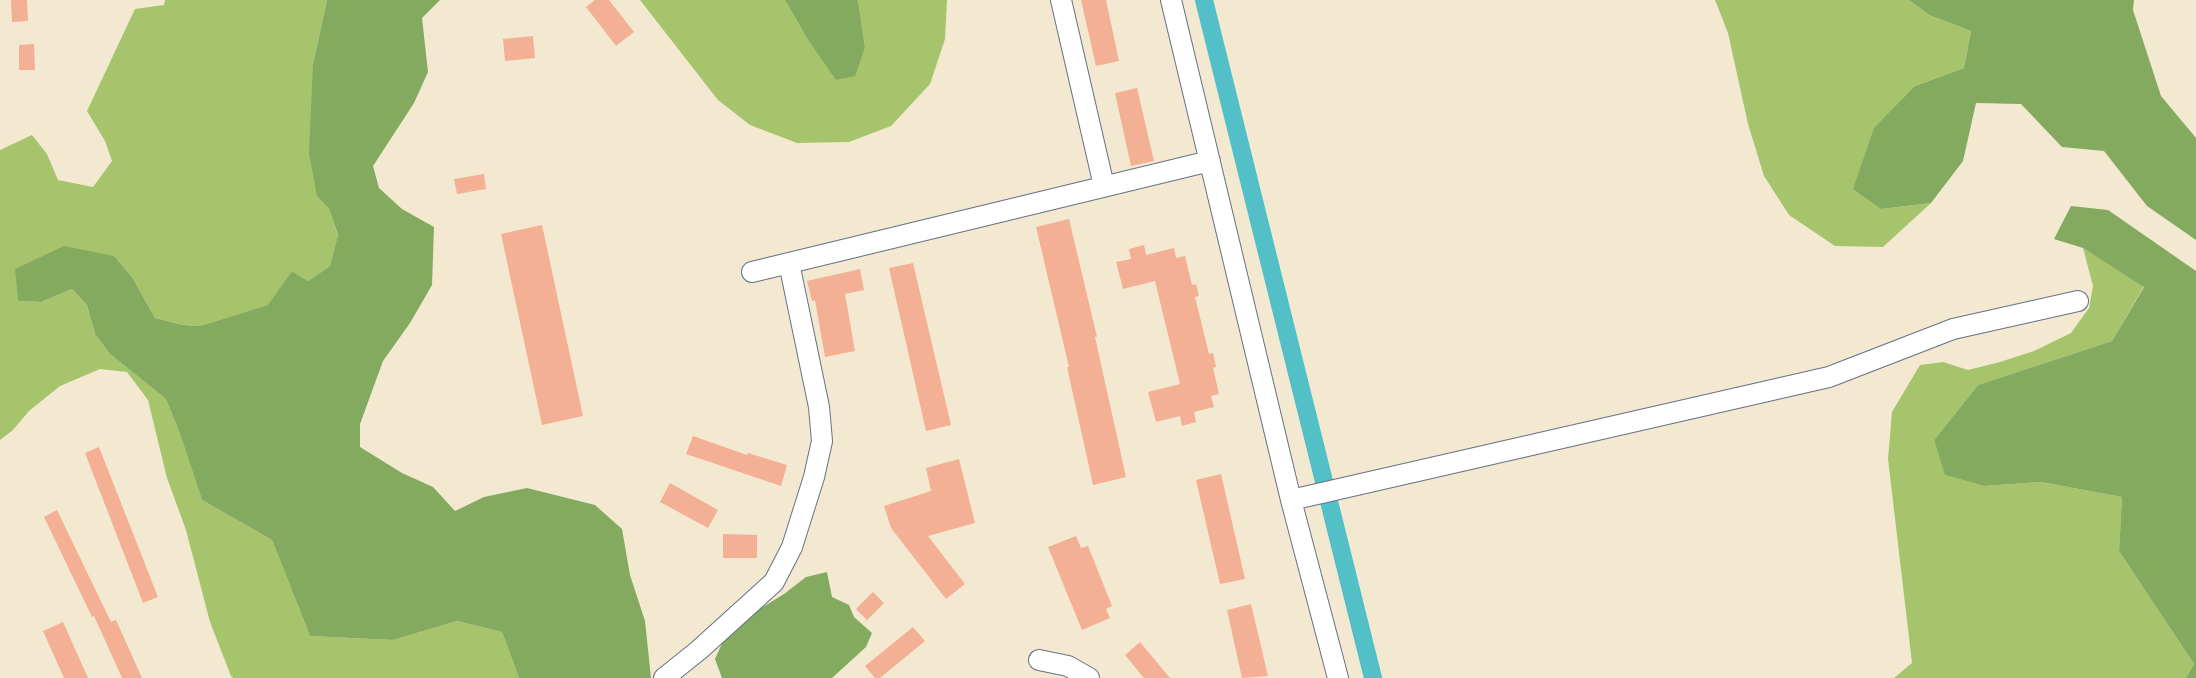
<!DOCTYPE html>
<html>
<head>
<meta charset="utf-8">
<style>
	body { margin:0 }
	canvas { display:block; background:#f3e9d1 }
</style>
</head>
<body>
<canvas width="2196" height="678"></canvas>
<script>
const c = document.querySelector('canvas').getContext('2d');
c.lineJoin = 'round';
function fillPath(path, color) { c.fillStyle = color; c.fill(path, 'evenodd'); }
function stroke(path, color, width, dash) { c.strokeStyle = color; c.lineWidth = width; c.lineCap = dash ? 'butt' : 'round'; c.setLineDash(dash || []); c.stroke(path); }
fillPath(new Path2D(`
	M165,0h162l-14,64 4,132 12,13 9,27 -8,30 -22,15 -16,-10 -23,34 -69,21 -17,-1 -28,-7 -23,-41 -18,-21 -96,45 23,1 31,-13 15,16 8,29 15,20 56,45 14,35 22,66 70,40 38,96 83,4 64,-19 45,11 17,46h-286l-2,-2 -21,-54 -24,-92 -19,-52 -19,-78 -21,-28 -27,-3 -40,17 -31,25 -16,19 -13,10v-290l32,-15 15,19 11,26 35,7 19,-26 -7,-20 -18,-30 48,-102 29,-4z
	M640,0h145l23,40 29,40 28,-33 -7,-47h89l-2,39 -15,45 -39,42 -42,16 -52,1 -47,-18 -32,-25z
	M1715,0h194l20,15 42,16 -7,37 -49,18 -34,123 50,-6 -48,44 -48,-1 -46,-31 -25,-39 -16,-52 -20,-91z
	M2083,248l61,38 -32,55 -134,44 -44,55 12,35 38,11 57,-4 81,15 -3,54 75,113 -8,14h-292l18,-15 -24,-204 4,-47 28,-47 23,-3 25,8 32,-8 34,-11 37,-18 18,-25 4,-22z`), '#a6c46c');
fillPath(new Path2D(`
	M327,0h113l-18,18 6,54 -14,31 -41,63 6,22 23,21 32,18 -2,58 -22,38 -27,38 -23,63v23l42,26 31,14 22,24 29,-14 43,-9 68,17 27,24 8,46 15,46 6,57h-132l-17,-46 -45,-11 -64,19 -83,-4 -38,-96 -70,-40 -22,-66 -14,-35 -56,-45 -15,-20 -8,-29 -15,-16 -31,13 -23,-1 -3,-32 49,-23 50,10 18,21 23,41 28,7 17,1 68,-21 24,-34 16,10 22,-15 8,-31 -9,-26 -12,-13 -8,-43 4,-89z
	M785,0h73l7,47 -10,29 -19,4 -28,-40z
	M1909,0h225l-1,10 28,86 35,42v102l-49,-34 -43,-55 -42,-4 -41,-43 -45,-1 -13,58 -32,42 -50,6 -28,-20 21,-61 41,-42 49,-18 7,-37 -42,-16z
	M2071,206l37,4 88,61v407h-10l8,-14 -75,-113 3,-54 -81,-15 -57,4 -39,-11 -11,-35 44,-55 134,-44 32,-54 -61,-39 -29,-9z
	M827,572l5,25 17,8 5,12 18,16 -6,14 -34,31h-110l-7,-19 14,-31 55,-34 22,-17z`), '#84aa60');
stroke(new Path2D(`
	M1204,0l169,678`), '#52c0c6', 18);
fillPath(new Path2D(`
	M11,0h16l1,21 -16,1z
	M595,0h14l25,32 -18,14 -30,-39z
	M1081,0h25l13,61 -23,5z
	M533,36l2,22 -30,3 -2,-22z
	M34,44l1,26h-16v-25z
	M1137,88l17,73 -23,5 -16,-73z
	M484,174l2,15 -29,5 -3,-15z
	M1069,219l28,118h-2l31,140 -33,8 -26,-118h2l-33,-140z
	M542,225l41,191 -41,9 -41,-191z
	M1144,245l2,10 28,-7 2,10 9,-2 7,29 4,-1 3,12 -4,1 14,57 4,-1 3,14 -3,1 6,26 -8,2 3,11 -20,5 2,10 -14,4 -2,-10 -24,6 -8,-30 32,-8 -25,-103 -32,8 -7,-27 15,-3 -2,-10z
	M913,263l38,162 -25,6 -37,-163z
	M860,269l4,21 -19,4 10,57 -30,6 -10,-57 -3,1 -5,-20z
	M693,436l54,19 1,-2 39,12 -6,21 -95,-32z
	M99,447l59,150 -15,6 -58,-150z
	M959,459l16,64 -47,13 37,48 -19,15 -55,-71 -7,-22 47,-15 -5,-23z
	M1221,474l24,105 -25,5 -24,-104z
	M670,483l48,27 -10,18 -48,-26z
	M57,510l54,112 5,-2 26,58h-20l-28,-62 -2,1 -48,-100z
	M723,534l34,1v23h-34z
	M1076,536l5,12 7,-2 24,60 -6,3 4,9 -28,12 -34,-83z
	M873,592l11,11 -17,17 -11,-11z
	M1251,604l17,72 -26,2 -15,-68z
	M63,622l25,56h-24l-21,-47z
	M913,627l12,14 -45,37h-5l-10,-12z
	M1140,642l30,36h-26l-19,-23z`), '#f3b094');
const minor = new Path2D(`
	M1061,0l43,186
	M1171,0l120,500 47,178
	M752,272l458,-111
	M1291,500l538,-123 124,-48 125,-28
	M1039,660l29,6 21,12
	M664,678l35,-28 75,-68 18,-35 22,-70 8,-36 -3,-34 -30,-144`);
stroke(minor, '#677086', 22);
stroke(minor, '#fff', 20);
</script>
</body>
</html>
